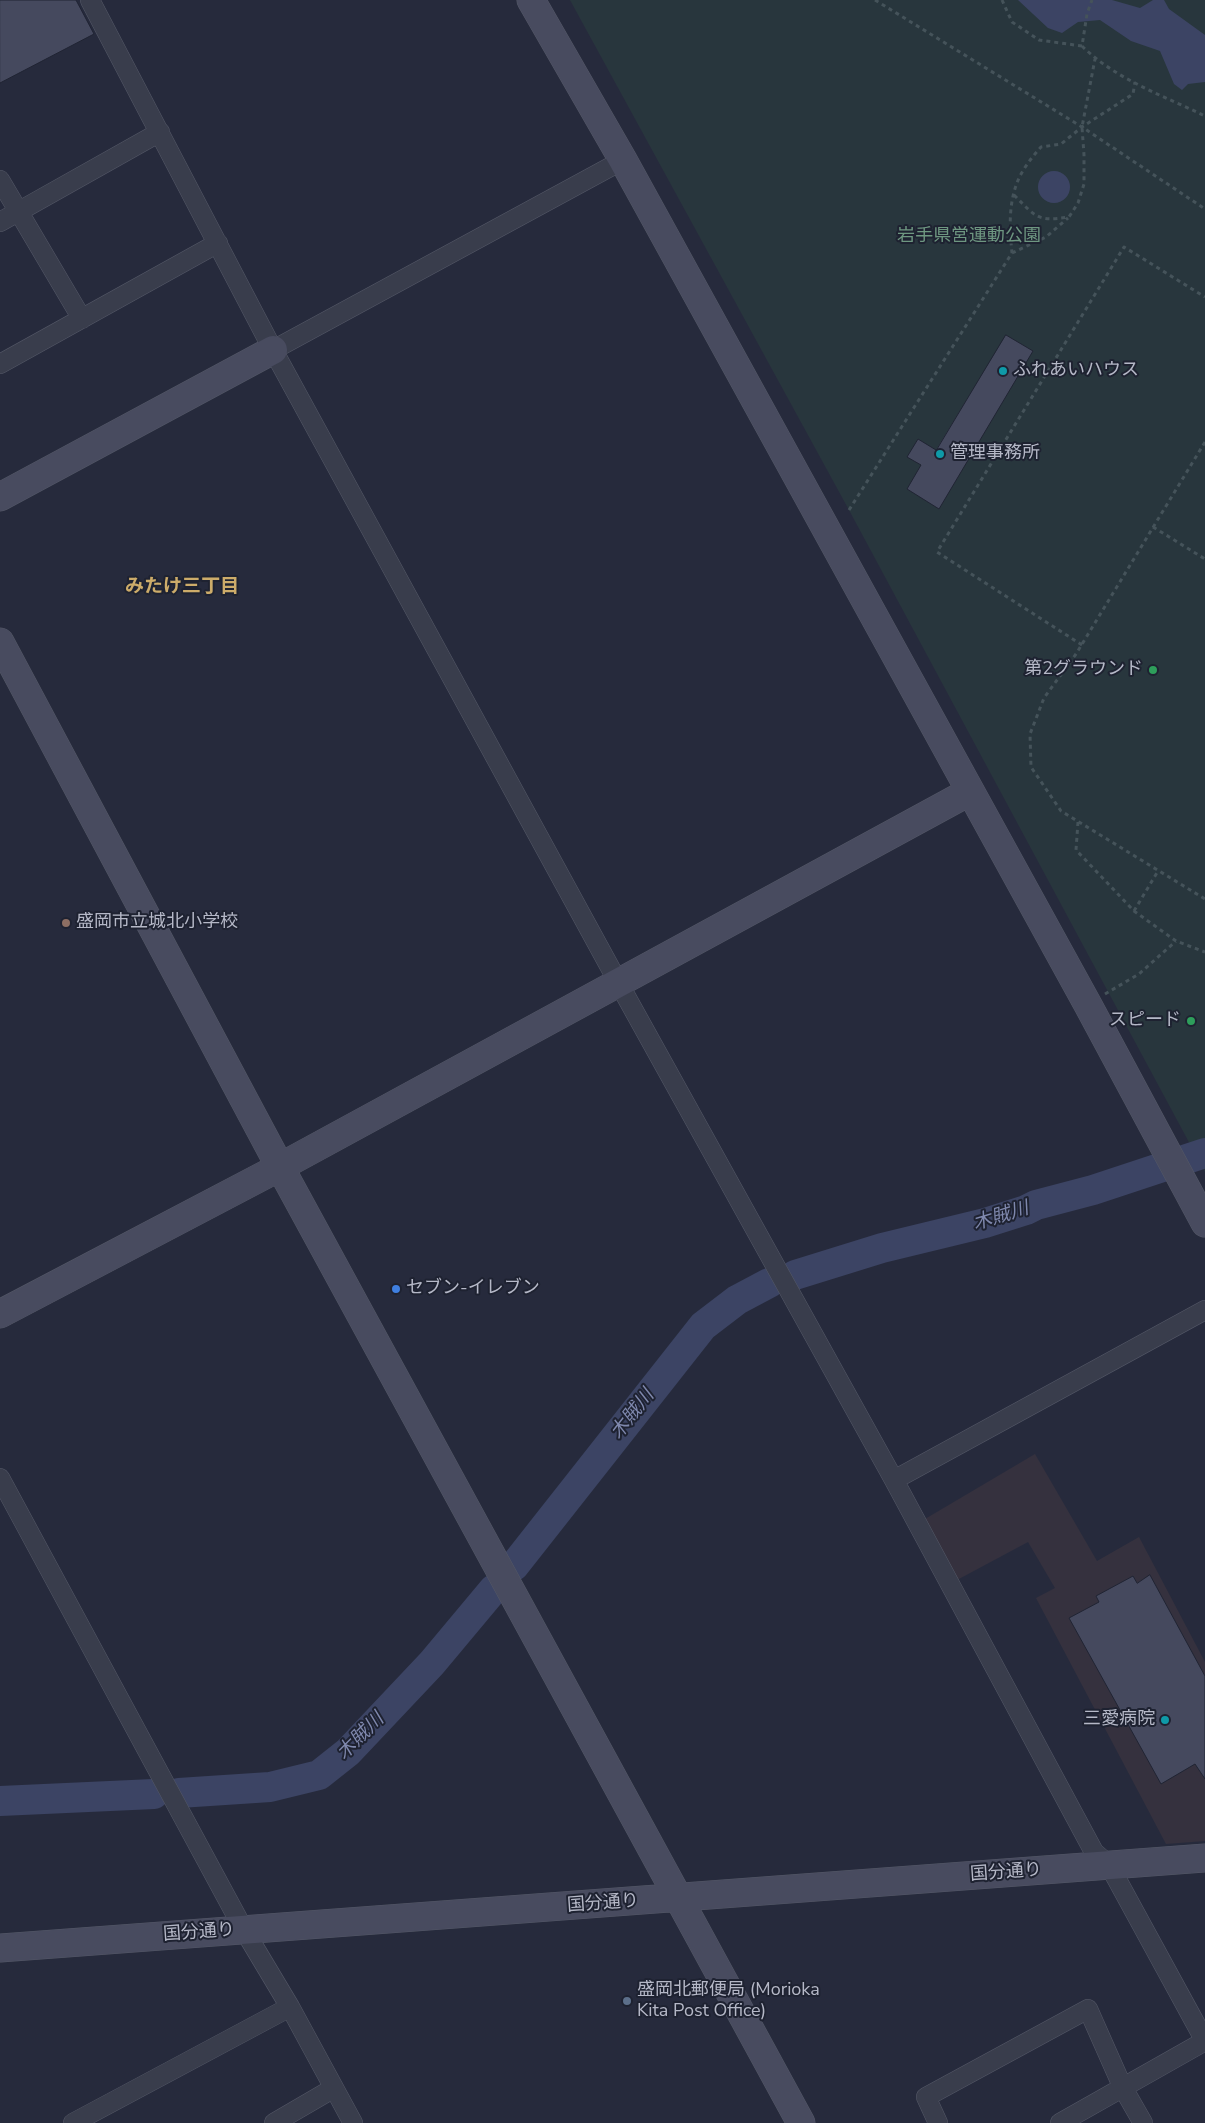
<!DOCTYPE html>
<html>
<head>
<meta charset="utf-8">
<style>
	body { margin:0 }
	canvas { display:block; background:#262a3c }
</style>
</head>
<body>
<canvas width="1205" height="2123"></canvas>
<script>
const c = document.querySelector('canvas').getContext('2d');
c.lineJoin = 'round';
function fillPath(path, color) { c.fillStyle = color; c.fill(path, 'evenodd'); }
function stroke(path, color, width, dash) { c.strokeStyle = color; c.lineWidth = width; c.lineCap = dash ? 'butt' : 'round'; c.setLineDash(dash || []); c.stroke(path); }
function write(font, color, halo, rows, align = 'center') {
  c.font = font + ' "Nunito Sans","Noto Sans JP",sans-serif'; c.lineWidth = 4; c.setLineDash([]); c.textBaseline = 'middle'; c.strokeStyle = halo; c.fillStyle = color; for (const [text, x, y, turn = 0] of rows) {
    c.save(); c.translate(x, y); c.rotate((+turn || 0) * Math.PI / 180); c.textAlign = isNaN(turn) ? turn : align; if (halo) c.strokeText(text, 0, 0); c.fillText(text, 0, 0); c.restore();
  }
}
fillPath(new Path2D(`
	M1035,1454l62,107 42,-24 66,125v179l-39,3 -130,-246 19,-10 -27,-46 -71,38 -32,-61z`), '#35313e');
fillPath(new Path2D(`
	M570,0h635v1172l-356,-662z`), '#28363d');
fillPath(new Path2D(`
	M1018,0h94l28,8 13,-8h11l5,9 36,26v47l-17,2 -6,6 -8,-6 -14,-33 -29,-10 -31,-21 -22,2 -16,11 -14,-5z
	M1038 187a16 16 0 1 1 32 0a16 16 0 1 1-32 0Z`), '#3c4464');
stroke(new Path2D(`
	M795,1275l87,-27 103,-25 41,-13 10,-5 57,-15 112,-37
	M514,1566l189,-240 34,-26 32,-17
	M179,1793l91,-6 49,-12 29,-23 84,-89 61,-73
	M0,1801l154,-7`), '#3c4464', 30);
const building = new Path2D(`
	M0,0h76l18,34 -94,49z
	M1006,335l27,16 -94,158 -32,-20 14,-24 -14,-8 11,-18 18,11z
	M1150,1575l55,101v103l-10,-15 -34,20 -92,-166 30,-16 -3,-6 37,-20 4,7z`);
fillPath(building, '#45495e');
stroke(building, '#202433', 1);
const street = new Path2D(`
	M90,0l183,350 345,632 276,498 200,372 15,13 96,176
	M0,180l82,139
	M0,222l160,-90
	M273,350l350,-190
	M0,364l218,-121
	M0,1478l244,452 46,77 63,116
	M894,1480l311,-170
	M73,2123l217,-116
	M274,2123l60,-35
	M938,2123l-12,-26 162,-88 35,79 20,35
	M1060,2123l145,-82`);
const secondary = new Path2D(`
	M531,0l92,160 465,845 117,218
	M0,497l273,-147
	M0,642l280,525 521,956
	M0,1314l280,-147 689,-375
	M0,1948l1205,-90`);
stroke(street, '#545867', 20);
stroke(secondary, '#545867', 29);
stroke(new Path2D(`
	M875,0l207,127 123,82
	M1002,0l10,22 27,18 43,6 5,-32 5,-14
	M1082,46c33,33 82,50 123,70
	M1014,195c22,22 23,27 55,22l9,-14 6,-19v-29l-2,-28 13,-68
	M1012,253l34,-16 22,-19
	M1205,442l-129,212 -32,44 -14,36 1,33 30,44 144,88
	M849,510l163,-257c-3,-28 -4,-59 12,-84 5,-8 11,-15 17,-22l20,-3 21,-17 51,-33 2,-12
	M1153,527l52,32
	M1082,645l-145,-93 187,-305 81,50
	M1078,822l-2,28 58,61 42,30 29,11
	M1134,911l24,-40
	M1105,994l34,-20 37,-33`), '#45535a', 3, [4, 4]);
stroke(street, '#393d4c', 19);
stroke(secondary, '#484b5f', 28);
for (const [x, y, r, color] of [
	[1003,371,5,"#0f9aa8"],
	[940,454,5,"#0f9aa8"],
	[1153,670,5,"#2e9e5b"],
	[66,923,5,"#8d6e63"],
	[1191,1021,5,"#2e9e5b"],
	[396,1289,5,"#3f7fe0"],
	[1165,1720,5,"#0f9aa8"],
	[627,2001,5,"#5c6f8a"]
]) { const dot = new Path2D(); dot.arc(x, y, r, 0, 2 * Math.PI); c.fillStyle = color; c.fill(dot); stroke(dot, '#1e2231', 2); }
write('18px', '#6e9781', '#1e2231', [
	["岩手県営運動公園",969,237]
]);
write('18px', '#b5b8c7', '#1e2231', [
	["ふれあいハウス",1013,371],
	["管理事務所",950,454],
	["第2グラウンド",1143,670,"right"],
	["盛岡市立城北小学校",76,923],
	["スピード",1181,1021,"right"],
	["セブン-イレブン",406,1289],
	["三愛病院",1155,1720,"right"],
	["盛岡北郵便局 (Morioka",637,1991],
	["Kita Post Office)",637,2012]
], 'left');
write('18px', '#b5b8c7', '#1e2231', [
	["国分通り",1006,1873,-4],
	["国分通り",603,1904,-4],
	["国分通り",199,1933,-4]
]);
write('bold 19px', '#cdac6a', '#1e2231', [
	["みたけ三丁目",182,587]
]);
write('italic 19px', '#7f88ad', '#1e2231', [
	["木賊川",1001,1217,-17],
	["木賊川",633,1415,-52],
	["木賊川",361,1737,-45]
]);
</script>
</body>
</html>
